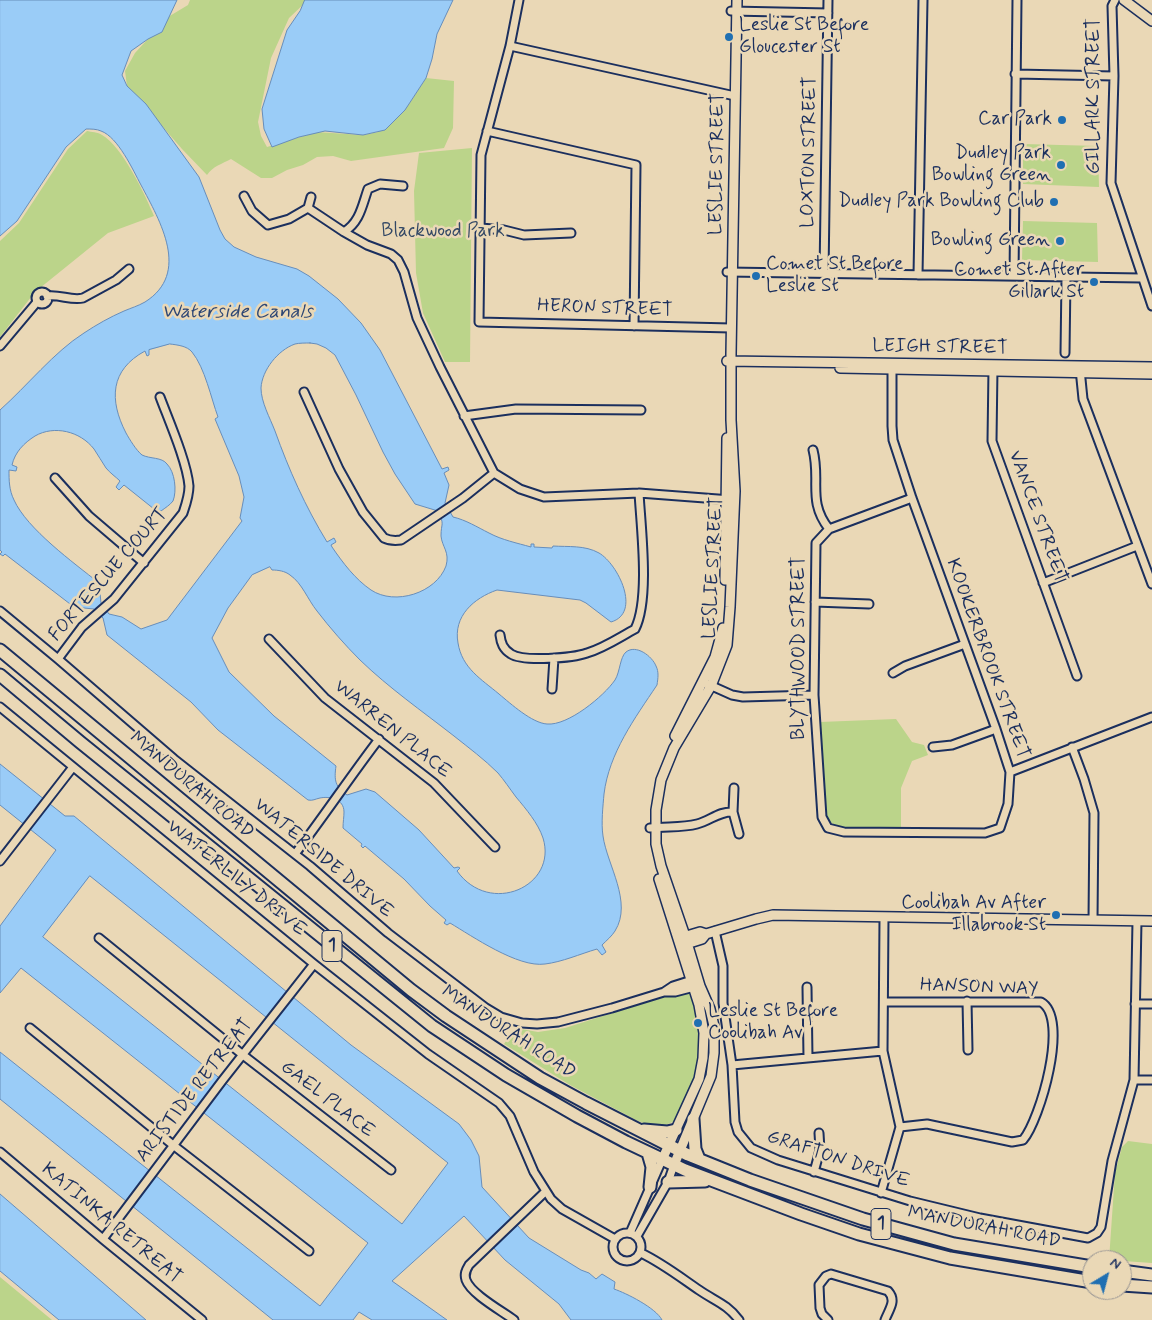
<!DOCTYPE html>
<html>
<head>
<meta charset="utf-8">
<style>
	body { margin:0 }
	#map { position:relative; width:1152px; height:1320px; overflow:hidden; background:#ead8b6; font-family:Mynerve,sans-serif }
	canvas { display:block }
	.north { position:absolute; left:1082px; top:1250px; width:50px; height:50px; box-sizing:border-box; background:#ead8b6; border:1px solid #979493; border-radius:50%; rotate:37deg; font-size:14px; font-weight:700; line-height:20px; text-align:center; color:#1b2f5e }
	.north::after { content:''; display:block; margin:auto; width:18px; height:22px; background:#1f6fb2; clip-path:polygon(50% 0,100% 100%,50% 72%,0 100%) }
</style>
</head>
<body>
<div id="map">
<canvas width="1152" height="1320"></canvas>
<div class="north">N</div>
</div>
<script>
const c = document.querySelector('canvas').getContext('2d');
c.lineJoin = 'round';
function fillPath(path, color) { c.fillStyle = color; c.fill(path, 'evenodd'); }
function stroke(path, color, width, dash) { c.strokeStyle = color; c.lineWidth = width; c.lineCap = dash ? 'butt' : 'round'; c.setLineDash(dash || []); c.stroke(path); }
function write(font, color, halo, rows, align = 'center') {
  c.font = font + ' Mynerve,sans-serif'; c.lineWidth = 5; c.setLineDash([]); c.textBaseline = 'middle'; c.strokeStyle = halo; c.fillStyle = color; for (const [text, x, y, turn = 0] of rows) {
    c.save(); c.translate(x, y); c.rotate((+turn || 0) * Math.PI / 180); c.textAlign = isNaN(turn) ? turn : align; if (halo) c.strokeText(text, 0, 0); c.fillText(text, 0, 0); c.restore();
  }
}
fillPath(new Path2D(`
	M190,0h118l-19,18 -18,40 -13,64 3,14 6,11 49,-15 47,3 15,-3 31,-28 17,-26 28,3 -1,47 -9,20 -93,13 -18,-5 -16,1 -14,8 -16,5 -15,8h-11l-30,-19c-9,5 -18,7 -24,16l-25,-26 -55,-63 -2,-15 10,-18 33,-36 20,-12z
	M87,131c4,1 11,1 15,4 20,11 43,59 52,81l-46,17 -73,59 -35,45v-96l19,-18 49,-74z
	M1023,144l75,2 1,41 -76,-3z
	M472,148l-2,214h-25l-22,-49 -7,-40 -2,-82 5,-38z
	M1023,221l74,2 1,39 -76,-2z
	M896,719l16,23 12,3 4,10 -16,6 -11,27v41l-63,-2c-10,-5 -12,-11 -14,-21l-4,-84z
	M689,992c5,7 7,16 9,25 10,40 -5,68 -23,104l-14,6h-8l-17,-7 -66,-35 -66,-41 11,-16 23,4 27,-4 98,-31z
	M1128,1141l24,3v119l-43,-3 6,-87 7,-26z
	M0,1277l52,43h-52z`), '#bbd48a');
const water = new Path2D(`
	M0,0h177l-15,32 -14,7 -17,12 -9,24 5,11 19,18 53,73 21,53 5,9 9,8 22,10 41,12 12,7 29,23 23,24 19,27 62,119 6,-2 1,3 -5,3 5,12 -4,18 8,14c13,3 24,10 36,16 13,7 28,10 42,14v-3h3v3l18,1 1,-2c15,1 32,-1 46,7 19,11 43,60 12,69l-25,-19 -6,-3 -83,-10c-23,8 -44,26 -39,53 4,25 23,36 41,51 12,10 33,29 48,30 21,2 57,-28 68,-44 5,-8 5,-23 11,-28 10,-8 26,4 30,14 3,6 2,12 1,19 -22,33 -48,68 -53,109 -1,12 -3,29 -1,42 4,29 30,66 12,95 -3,5 -9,10 -13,14l4,7 -4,3 -5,-6c-17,5 -35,13 -52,15 -27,4 -73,-28 -95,-41l-3,2 -3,-2 2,-3 -16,-14 -26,-27 -39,-33 -2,2 -2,-2 1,-2 -19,-16c0,-6 1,-11 1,-16 0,-13 -14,-16 -24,-14 -5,1 -7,3 -12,2l-90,-70 -27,-28 -84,-67 -4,-17 -9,-9 -20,-2 -69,-53 -2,2 -3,-2 2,-2 -2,-2v-140c27,-24 54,-58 84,-77 12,-8 26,-16 40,-22 7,-3 14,-5 21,-9 46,-29 15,-81 -4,-117 -8,-15 -23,-48 -40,-54 -4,-2 -10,-2 -15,-2l-20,18 -49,74 -17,15zM310,343l7,1 9,4 9,7 21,40 27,57 12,22 20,30 23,7c7,15 3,11 3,25 1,11 9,16 5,30 -10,27 -51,40 -75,24 -16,-11 -28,-27 -39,-43l-1,-2 5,-3 -2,-4 -7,4c-22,-36 -38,-72 -52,-111 -5,-13 -14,-29 -14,-43 1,-18 17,-38 34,-44 4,-1 10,-1 15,-1zM170,344c8,1 17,2 22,8 13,16 19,46 26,65l-3,2 24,57 5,21 -4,21 2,3 -75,99 -26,9 -19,-12 -13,-3 -8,-11 -2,-20c-25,-20 -72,-54 -85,-83 -5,-10 -5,-20 -5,-30l7,1 1,-4 -5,-2c3,-13 12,-22 23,-29 19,-11 45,-5 59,13 4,6 8,13 12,19 4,5 10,9 14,13l-4,6 3,3 5,-5 30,24 7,2c4,-3 9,-6 12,-10 4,-10 2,-29 -6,-37 -5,-7 -17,-5 -25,-9 -6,-5 -12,-15 -16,-22 -17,-33 -16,-63 19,-82l2,5 2,-1v-5zM270,567l2,3c6,0 13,1 18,5 12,8 18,25 27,36 13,17 28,34 43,49 29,28 62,51 94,76 15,12 30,23 44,37 6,7 12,16 18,24 10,12 22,26 27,41 15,48 -53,79 -86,33l3,-3 -2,-1 -4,1 -35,-38 -44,-38 -9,-3 -19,6c-12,-8 -13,-15 -11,-29l-62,-50 -45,-44 -17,-34 16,-30 24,-33z
	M305,0h148l-16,34 -5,25 -6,19 -21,32 -20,20 -22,5 -38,-4 -26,6 -27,10 -8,-18 -2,-20 25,-79 13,-19z
	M0,764l65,52h9l277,229 108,79 12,16 8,16 3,31 47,51 52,32 8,3 7,6 6,-5 13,8 -1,7c12,4 42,19 48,31h-91l-12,-16 -54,-44 -41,-44 -72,65 55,39h-75l-13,-8 -6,8h-80l-273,-221v-47l320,254 48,-63 -347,-275 -21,25v-67l56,-76 -56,-45zM90,876l358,287 -46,61 -359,-287z
	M0,1194l146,126h-87l-59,-49z`);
fillPath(water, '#9accf7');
stroke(water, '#678dba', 1);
const minor = new Path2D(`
	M519,0l-9,46 -29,109 -2,167 252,6
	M1115,0l-3,6 2,70 -3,107 41,123
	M731,11l97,2
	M510,46l225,50
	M1015,74l99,2
	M487,131l149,34 -2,161
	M244,196l8,15 16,14 21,-6 19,-11 36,24 23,13 24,9 7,6 6,12 13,46 23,49 54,106 26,16 24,8 95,-4 92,7
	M308,208l3,-11
	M481,228l23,2 20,5 47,-2
	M344,232c16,-10 18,-26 24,-43l12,-5 23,2
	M727,272l415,6
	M824,274l4,-274
	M918,275l5,-275
	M1014,276l3,-276
	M36 298a6 6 0 1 1 12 0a6 6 0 1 1-12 0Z
	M47,296c13,-2 24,5 36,2l33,-18 13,-11
	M0,346l37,-44
	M1065,353l1,-75
	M892,366v60l1,14 19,58 84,231 14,43 -2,32 -8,24 -15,5 -141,-1 -16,-4 -6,-11 -8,-122 2,-152 13,-14 83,-31
	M993,368l-1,73 85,235
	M1080,369l3,30 69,185
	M304,392l35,77 24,43 21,26c6,3 10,3 17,2l62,-42 31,-25
	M464,416l52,-7 125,1
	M813,450c8,31 -6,51 16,79
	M55,478l34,38 55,47
	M1043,583l94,-37
	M815,602l54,2
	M0,611l58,48 116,100 136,107 78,67 98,75 15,9 21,6 15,1 21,-2 54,-14 52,-16 9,-6 22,-7
	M500,635c1,8 3,14 11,19 12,8 62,4 76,-1 17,-5 33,-16 48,-24 15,-30 6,-101 4,-136
	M269,639l56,59 109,85 61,64
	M58,659l24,-32 32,-28 69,-86c3,-9 6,-17 6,-27 -2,-24 -20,-65 -29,-89
	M893,673l12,-7 60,-22
	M703,682l29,13 11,2 71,-2
	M552,689l2,-31
	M0,707l314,257 114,90 71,49 11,13 24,56 17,27 11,10 53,30
	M933,747l19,-2 44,-16
	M1072,747l12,32 10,34 -1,107
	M1010,772l142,-55
	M734,788l-1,24 6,22
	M650,828c16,-2 32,0 47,-4 13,-3 22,-13 36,-12
	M295,854c29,-38 55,-77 84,-115
	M0,861l73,-94
	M715,931l8,35v37l9,62 3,57 3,10 13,16 27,12 132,41 70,17 108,20 9,-5 4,-6 11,-66 22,-81 3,-159
	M99,938l144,117 148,115
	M807,987l1,71
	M664,992h11l23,-6
	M967,1001l1,49
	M884,1002h157c29,16 -1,118 -18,138l-11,2 -85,-18 -27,3
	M1135,1004h17
	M30,1028l143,117 136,106
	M732,1065l151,-14
	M1134,1080h18
	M0,1152l104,88 98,80
	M814,1172l6,-22 -1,-17
	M881,1193l19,-66 -17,-76 1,-133
	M613 1247a14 14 0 1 1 28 0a14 14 0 1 1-28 0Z
	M630,1233l32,-73
	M637,1236l31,-54 6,-17
	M103,1239l119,-158 92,-117
	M641,1253c21,10 39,24 58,37 16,11 28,14 40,30
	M514,1320c-12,-9 -43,-26 -48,-40 -2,-6 0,-10 3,-15l76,-73
	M828,1320l-6,-6 -2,-6 -1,-23 7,-9 5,-2 57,17c9,10 1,18 -3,29`);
const tertiary = new Path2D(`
	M1124,0l28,21
	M727,361l425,6
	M840,368l312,6
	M725,580l2,-142
	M675,736l40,-79 8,-29
	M659,879l40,126 5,28 -1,25 -4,21 -37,81
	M680,938l20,-6 6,2
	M683,945l19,-6 4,-5 50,-15 17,-4 379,6
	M674,1165l37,-89 3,-23v-27l-4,-17 -10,-23 -15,-50 -24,-70 -5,-22v-34l5,-30 13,-32 37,-62 16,-41 3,-38 5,-116 -4,-71v-66l6,-354`);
const trunk = new Path2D(`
	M0,650l411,340 35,26 94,62 46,25 102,52 62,25 113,39 91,25 138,23
	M0,675l80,67 352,284 74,49 71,41 49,26 59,28 116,44 58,20 91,24 142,24
	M693,1119l2,30 4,10
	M644,1130l23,2 9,-2
	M648,1153l4,14 -2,20
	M668,1182l37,-1
	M1122,1271l30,4
	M1122,1285l30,2`);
stroke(minor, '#1b2f5e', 11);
stroke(tertiary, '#1b2f5e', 12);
stroke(trunk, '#1b2f5e', 15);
stroke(minor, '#ead8b6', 7);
stroke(tertiary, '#ead8b6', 9);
stroke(trunk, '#ead8b6', 11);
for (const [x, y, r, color] of [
	[729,37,5,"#1f6fb2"],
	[1062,120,5,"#1f6fb2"],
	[1061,165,5,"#1f6fb2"],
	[1054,202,5,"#1f6fb2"],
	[1060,241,5,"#1f6fb2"],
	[756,276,5,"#1f6fb2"],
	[1094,282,5,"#1f6fb2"],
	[1056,915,5,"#1f6fb2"],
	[698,1023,5,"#1f6fb2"]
]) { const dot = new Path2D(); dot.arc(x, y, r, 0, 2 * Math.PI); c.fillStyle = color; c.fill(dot); stroke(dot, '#ead8b6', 2); }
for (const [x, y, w] of [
	[332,946,20],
	[881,1224,20]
]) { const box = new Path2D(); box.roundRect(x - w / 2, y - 15.5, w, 31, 4); c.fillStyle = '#ead8b6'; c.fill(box); stroke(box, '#1b2f5e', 1); }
write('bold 18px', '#1b2f5e', null, [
	["1",332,946],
	["1",881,1224]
]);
write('19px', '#1b2f5e', '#ead8b6', [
	["Leslie St Before",739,26,"left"],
	["Gloucester St",739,48,"left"],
	["Car Park",1052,120],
	["Dudley Park",1051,154],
	["Bowling Green",1051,176],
	["Dudley Park Bowling Club",1044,202],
	["Bowling Green",1050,241],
	["Comet St Before",766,265,"left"],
	["Leslie St",766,287,"left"],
	["Comet St After",1084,271],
	["Gillark St",1084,293],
	["Coolibah Av After",1046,904],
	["Illabrook St",1046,926],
	["Leslie St Before",708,1012,"left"],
	["Coolibah Av",708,1034,"left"]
], 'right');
write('19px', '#1b2f5e', '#ead8b6', [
	["GILLARK STREET",1095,96,-90],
	["LOXTON STREET",810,152,-89],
	["LESLIE STREET",718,164,-89],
	["HERON STREET",605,309,2],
	["LEIGH STREET",940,348,1],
	["VANCE STREET",1037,517,70],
	["LESLIE STREET",714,568,-87],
	["FORTESCUE COURT",109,575,-49],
	["BLYTHWOOD STREET",800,648,-90],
	["KOOKERBROOK STREET",987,659,70],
	["WARREN PLACE",392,730,39],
	["MANDURAH ROAD",191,786,40],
	["WATERSIDE DRIVE",323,859,40],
	["WATERLILY DRIVE",236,879,39],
	["HANSON WAY",979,988,2],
	["MANDURAH ROAD",508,1033,33],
	["ARISTIDE RETREAT",195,1091,-52],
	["GAEL PLACE",327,1100,38],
	["GRAFTON DRIVE",838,1160,18],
	["KATINKA RETREAT",111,1224,40],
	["MANDURAH ROAD",984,1228,11]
]);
write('19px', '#334865', '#ead8b6', [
	["Blackwood Park",443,232]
]);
write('italic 20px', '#2e4775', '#ead8b6', [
	["Waterside Canals",237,313]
]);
</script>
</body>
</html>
